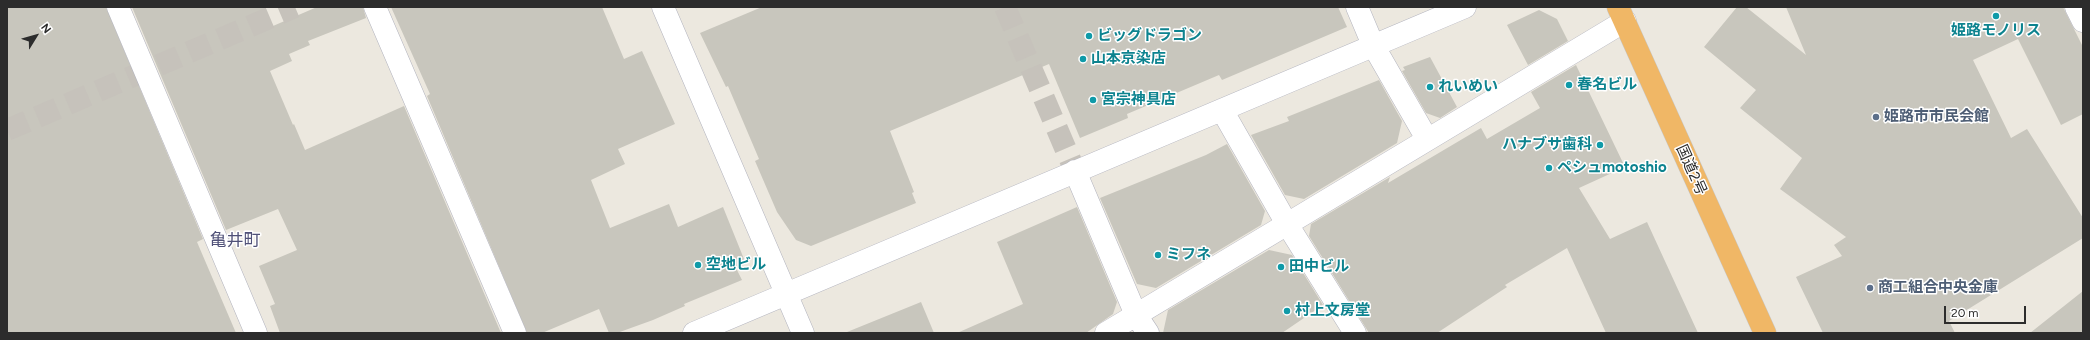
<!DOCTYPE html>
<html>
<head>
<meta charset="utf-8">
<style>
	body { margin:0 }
	#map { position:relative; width:2090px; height:340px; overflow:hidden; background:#ece8df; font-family:Figtree,sans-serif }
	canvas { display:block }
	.frame { position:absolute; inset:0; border:8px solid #2c2c2c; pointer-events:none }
	.north { position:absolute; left:16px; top:16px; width:40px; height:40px; -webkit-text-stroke:3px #fff; paint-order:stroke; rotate:53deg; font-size:11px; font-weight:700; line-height:16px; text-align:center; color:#2c2c2c }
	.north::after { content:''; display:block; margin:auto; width:14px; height:18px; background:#2c2c2c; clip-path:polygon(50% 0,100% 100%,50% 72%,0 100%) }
	.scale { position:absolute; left:1944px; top:306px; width:82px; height:18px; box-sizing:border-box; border:2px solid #2c2c2c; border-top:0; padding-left:5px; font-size:12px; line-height:14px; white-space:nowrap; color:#2c2c2c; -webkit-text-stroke:3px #fff; paint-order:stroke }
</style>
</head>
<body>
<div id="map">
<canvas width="2090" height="340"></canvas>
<div class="frame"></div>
<div class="north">N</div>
<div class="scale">20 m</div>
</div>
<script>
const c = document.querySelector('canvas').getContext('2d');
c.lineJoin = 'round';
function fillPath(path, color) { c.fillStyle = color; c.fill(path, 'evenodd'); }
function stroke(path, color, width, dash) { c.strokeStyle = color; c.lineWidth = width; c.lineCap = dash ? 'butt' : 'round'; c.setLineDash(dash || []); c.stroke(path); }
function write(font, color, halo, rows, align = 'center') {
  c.font = font + ' Figtree,"Noto Sans JP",sans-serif'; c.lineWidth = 3; c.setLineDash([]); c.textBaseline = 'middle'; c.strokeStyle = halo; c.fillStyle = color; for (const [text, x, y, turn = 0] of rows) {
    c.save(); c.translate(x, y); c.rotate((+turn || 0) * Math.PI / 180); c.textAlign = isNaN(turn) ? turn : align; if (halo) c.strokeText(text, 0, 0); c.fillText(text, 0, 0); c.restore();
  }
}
fillPath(new Path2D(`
	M7,7h99l97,232 -6,3 39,91h-229z
	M132,7h132l9,19 44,-19h46l3,11 -58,23 2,4 -21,9 3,7 -22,10 23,54 1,-1 11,26 99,-44 97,227h-221l-10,-27 5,-2 -16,-38 38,-16 -19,-41 -52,21z
	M391,7h211l22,52 18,-8 33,73 -57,25 7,15 -34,16 19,48 59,-24 9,23 45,-20 23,57 -10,4 6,12 -58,24 1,2 -32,14 -36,13h-8l-10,-24 -57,24h-15l-100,-237 3,-2z
	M762,7h576l9,20 -125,53 -3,-5 -92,39 1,4 -48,20 -31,-74 -159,67 24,61 -2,1 4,10 -105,43 -15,-6 -19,-28 -22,-51 4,-2 -31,-73 -2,1 -26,-54z
	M1737,7h9l60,48 -20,-48h277l20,40v67l-22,11 -43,-86 -45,21 38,78 16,-9 56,89v20l-134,83 6,12h-132l-27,-56 46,-21 -8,-11 12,-8 -66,-48 22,-31 -62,-50 16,-18 -52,-43z
	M1539,10l18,9 11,22 -40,24 -21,-40z
	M1430,57l27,50 -17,11 -14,-5 -24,-42 3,-1 -2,-3z
	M1576,65l49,102 -46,21 31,51 37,-17 51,111h-92l-39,-85 -62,37 2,2 -70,46h-68l-60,-97 2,-12 79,-47 -2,6 93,-55 6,11 53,-31 -9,-16z
	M1379,80l23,41 -5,22 -93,56 -19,-4 -34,-60 38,-14 -2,-4z
	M1227,144l38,67 -4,14 -105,63 -19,-4 -37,-86 106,-43z
	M1077,207l40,95 -4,12 -27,19h-129l66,-29 -26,-62z
	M1269,250l23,5 31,50 -41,28h-119l5,-23z
	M2083,291v42h-53z
	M921,302l13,31h-87v-1z`), '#c8c6bd');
stroke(new Path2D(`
	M1005,7l70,164
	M7,130l288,-123`), '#c6c2bb', 22, [22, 11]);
const minor = new Path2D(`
	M118,7l138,326
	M375,7l140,326
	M663,7l140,326
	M1357,7l16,38 54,94
	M2076,7l7,14
	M1222,110l65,114 68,109
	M1075,171l61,144 12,18
	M694,333l771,-326
	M1106,333l519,-312`);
const highway = new Path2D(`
	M1618,7l147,326`);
stroke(minor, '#b2b3be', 23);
stroke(highway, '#c8c8c8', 23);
stroke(minor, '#fff', 22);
stroke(highway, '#f0b766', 22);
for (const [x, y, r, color] of [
	[1996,16,4,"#0f9aa8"],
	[1089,36,4,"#0f9aa8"],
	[1083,59,4,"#0f9aa8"],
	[1569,85,4,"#0f9aa8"],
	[1430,87,4,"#0f9aa8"],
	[1093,100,4,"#0f9aa8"],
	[1876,117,4,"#5c6f8a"],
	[1600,145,4,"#0f9aa8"],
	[1549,168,4,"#0f9aa8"],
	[1158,255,4,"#0f9aa8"],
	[698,265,4,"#0f9aa8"],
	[1281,267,4,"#0f9aa8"],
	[1870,288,4,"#5c6f8a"],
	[1287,311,4,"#0f9aa8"]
]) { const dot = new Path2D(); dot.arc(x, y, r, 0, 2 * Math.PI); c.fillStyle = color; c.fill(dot); stroke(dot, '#fff', 1.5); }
write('bold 15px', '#0d838f', '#fff', [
	["姫路モノリス",1996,31,"center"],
	["ビッグドラゴン",1097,36],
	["山本京染店",1091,59],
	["春名ビル",1577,85],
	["れいめい",1438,87],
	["宮宗神具店",1101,100],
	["ハナブサ歯科",1592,145,"right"],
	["ペシュmotoshio",1557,168],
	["ミフネ",1166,255],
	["空地ビル",706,265],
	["田中ビル",1289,267],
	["村上文房堂",1295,311]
], 'left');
write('bold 15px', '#4e5e75', '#fff', [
	["姫路市市民会館",1884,117],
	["商工組合中央金庫",1878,288]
], 'left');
write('15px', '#2c2c2c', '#fff', [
	["国道2号",1691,170,66]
]);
write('17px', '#505178', '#fff', [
	["亀井町",235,241]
]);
</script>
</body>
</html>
